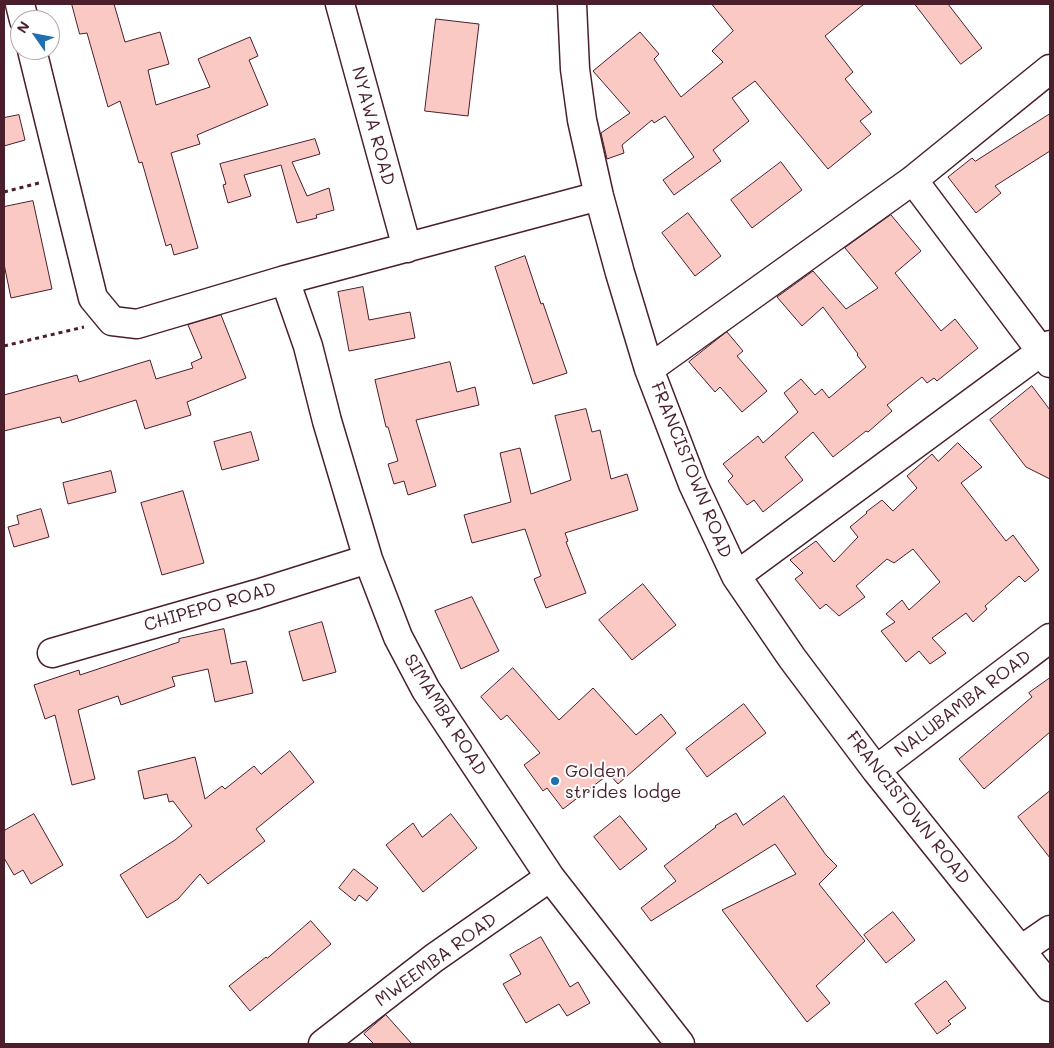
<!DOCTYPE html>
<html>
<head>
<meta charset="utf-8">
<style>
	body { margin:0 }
	#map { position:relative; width:1054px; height:1048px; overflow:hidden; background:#fff; font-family:Mali,sans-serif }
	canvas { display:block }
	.frame { position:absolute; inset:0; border:5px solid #4a1f2b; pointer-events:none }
	.north { position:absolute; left:10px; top:10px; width:50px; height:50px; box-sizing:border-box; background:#fff; border:1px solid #b7a5aa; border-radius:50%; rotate:303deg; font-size:14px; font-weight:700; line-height:20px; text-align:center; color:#4a1f2b }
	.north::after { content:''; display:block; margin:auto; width:18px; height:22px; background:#1f6fb2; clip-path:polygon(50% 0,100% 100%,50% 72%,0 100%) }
</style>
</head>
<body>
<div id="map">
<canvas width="1054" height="1048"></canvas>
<div class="frame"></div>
<div class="north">N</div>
</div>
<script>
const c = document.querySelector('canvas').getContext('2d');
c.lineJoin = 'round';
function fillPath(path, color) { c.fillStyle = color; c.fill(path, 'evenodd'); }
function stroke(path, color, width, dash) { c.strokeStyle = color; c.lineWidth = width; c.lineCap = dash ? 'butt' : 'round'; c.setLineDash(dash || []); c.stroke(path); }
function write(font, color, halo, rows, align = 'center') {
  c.font = font + ' Mali,sans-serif'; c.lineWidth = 4; c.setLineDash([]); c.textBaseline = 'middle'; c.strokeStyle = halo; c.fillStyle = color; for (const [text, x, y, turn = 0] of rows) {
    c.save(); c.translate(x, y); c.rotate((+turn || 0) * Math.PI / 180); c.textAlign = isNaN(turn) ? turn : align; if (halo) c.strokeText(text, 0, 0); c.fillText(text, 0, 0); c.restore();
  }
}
const building = new Path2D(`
	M72,4h42l11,38 35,-10 9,32 -21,6 8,35 54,-18 -12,-28 52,-22 8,19 -9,4 19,45 -71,30 3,9 -29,9 27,95 -24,7 -3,-11 -5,2 -24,-84 -3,1 -19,-62 -12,6 -21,-74 -7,1z
	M712,4h152l-39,32 28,36 -8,7 27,33 -12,9 11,13 -43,35 -73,-88 -23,17 17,23 -36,29 8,11 -47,34 -11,-15 31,-23 -29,-41 -11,7 -2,-3 -30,25 2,8 -17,6 -6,-26 29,-20 -37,-42 47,-39 19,22 -5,5 27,38 42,-35 -11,-11 21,-20z
	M915,4h33l34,44 -21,16z
	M436,19l43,5 -11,92 -43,-5z
	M1050,114v37l-55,35 6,7 -25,20 -28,-36 24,-19 3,3z
	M19,115l6,25 -21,6v-28z
	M315,139l5,15 -28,8 15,34 22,-8 5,22 -18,5 1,3 -20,5 -16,-58 -37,10 7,21 -23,7 -5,-18 3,-1 -6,-20z
	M781,162l21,28 -50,38 -21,-28z
	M33,201l19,88 -41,9 -7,-34v-57z
	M688,213l33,43 -26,20 -33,-43z
	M891,215l30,36 -26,22 46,58 14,-12 23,29 -41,33 -3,-3 -7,5 -5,-6 -35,28 5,6 -24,21 -2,-1 -33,26 -20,-25 -28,25 18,23 -40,32 -9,-12 -7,5 -19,-24 5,-5 -10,-12 35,-28 5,7 35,-31 -14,-19 17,-14 14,16 7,-6 7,9 37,-31 -9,-12 1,-1 -35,-47 -21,19 -25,-29 36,-26 33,38 32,-21 -33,-40z
	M525,256l16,48 2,-1 24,70 -34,11 -38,-117z
	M363,287l6,33 41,-8 5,26 -66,13 -11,-59z
	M221,315l25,63 -59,24 4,13 -46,14 -9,-29 -74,23 -2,-6 -56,14v-36l73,-20 2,7 71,-22 6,19 37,-11 -2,-5 11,-5 -14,-33z
	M727,332l16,19 -6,5 30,35 -25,21 -22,-25 -5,5 -26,-30z
	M450,362l7,30 18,-5 4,18 -63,15 20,66 -28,9 -4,-14 -10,3 -6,-20 10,-3 -10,-34h-2l-11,-47z
	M1032,386l18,24v69l-24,-12 -36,-47z
	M586,409l6,23 8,-2 11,49 16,-5 11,36 -73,23 3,8 -2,1 20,51 -40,15 -12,-29 7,-3 -16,-47 -53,14 -8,-28 47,-13 -11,-49 20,-5 11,46 40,-14 -16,-64z
	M251,432l8,28 -37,10 -8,-28z
	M958,443l24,24 -21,16 45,58 7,-6 26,35 -14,12 -6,-6 -34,30 2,3 -14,13 -7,-9 -34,25 14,15 -16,11 -11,-13 -13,11 -25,-31 14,-9 -9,-8 16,-14 7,10 31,-28 -27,-33 -19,14 -7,-4 -31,27 9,11 -26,19 -13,-12 -6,5 -25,-30 8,-6 -13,-13 26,-19 18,21 24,-25 -8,-10 17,-14 -1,-1 16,-12 11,11 24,-23 -10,-12 25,-22 6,7z
	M111,471l5,21 -48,12 -5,-21z
	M183,491l21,72 -42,12 -21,-72z
	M41,509l8,28 -35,10 -6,-20 11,-3 -2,-8z
	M643,584l33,41 -44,35 -33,-40z
	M472,597l27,54 -38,18 -26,-58z
	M322,622l14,50 -33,9 -14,-49z
	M224,629l7,35 15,-3 7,32 -38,9 -7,-33 -36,8 3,9 -54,19 -3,-9 -40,14 17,69 -23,6 -17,-70 -10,4 -11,-34 45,-15 1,5 99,-33v-3z
	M513,668l46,52 34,-32 43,47 25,-21 15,19 -58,51 -9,-10 -46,35 -16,-21 -4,3 -19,-26 16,-12 -33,-38 -6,5 -20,-23z
	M1050,678v54l-66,57 -25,-30 73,-62 -3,-4z
	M744,704l22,29 -59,44 -21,-28z
	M290,751l24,31 -58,47 9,12 -57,43 -8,-10 -22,25 -31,19 -27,-43 55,-35 17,-14 -19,-25 -4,1 -2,-8 -23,5 -6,-28 57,-14 10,42 17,-13 3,3 29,-23 7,8z
	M1050,791v67l-32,-41z
	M784,796l42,59 11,11 -18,18 46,57 -49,45 14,17 -23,19 -85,-112 74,-36 -21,-30 -124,77 -10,-13 35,-27 -12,-15 52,-39 -1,-1 21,-13 7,12z
	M34,814l29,51 -32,19 -8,-14 -9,5 -10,-17v-27z
	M451,814l26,34 -54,44 -37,-47 27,-22 9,14z
	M620,816l27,33 -27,21 -26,-33z
	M354,869l24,19 -11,13 -8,-6 -4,6 -16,-13z
	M893,912l22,28 -29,23 -22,-28z
	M311,921l20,23 -81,67 -21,-25 37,-29 1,1z
	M541,937l29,50 8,-5 12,21 -23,13 -8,-12 -33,19 -23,-39 18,-10 -11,-19z
	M946,981l20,27 -18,13 3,3 -14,10 -22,-30z
	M386,1015l26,29h-38l-10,-10z`);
fillPath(building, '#fac9c4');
stroke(building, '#4a1f2b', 1);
const minor = new Path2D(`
	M20,4l4,16
	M340,4l67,244
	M572,4l3,65 7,51 17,76 21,77 29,96 44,115 43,92 56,82 84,112 174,217
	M32,50l61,248 19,23 25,3 148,-44 314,-84
	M913,180l137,183
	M285,280l23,66 19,75 41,138 30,78 28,53 124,187 130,167
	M649,369l264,-189 137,-111
	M736,576l314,-231
	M52,653l205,-59 111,-35
	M876,770l174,-132
	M1021,950l29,-20
	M323,1044l111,-86 116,-81`);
stroke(minor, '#4a1f2b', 31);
stroke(new Path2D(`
	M4,192l35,-9
	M4,346l80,-19`), '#4a1f2b', 3, [4, 4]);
stroke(minor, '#fff', 28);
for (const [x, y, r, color] of [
	[555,781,5,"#1f6fb2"]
]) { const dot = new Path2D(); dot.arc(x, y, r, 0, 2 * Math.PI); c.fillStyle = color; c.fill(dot); stroke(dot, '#fff', 2); }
write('18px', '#4a1f2b', '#fff', [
	["NYAWA ROAD",373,126,75],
	["FRANCISTOWN ROAD",691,470,68],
	["CHIPEPO ROAD",210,607,-16],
	["NALUBAMBA ROAD",963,704,-37],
	["SIMAMBA ROAD",445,715,58],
	["FRANCISTOWN ROAD",908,808,52],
	["MWEEMBA ROAD",436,960,-36]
]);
write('18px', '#4a1f2b', '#fff', [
	["Golden",565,771],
	["strides lodge",565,792]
], 'left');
</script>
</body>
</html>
